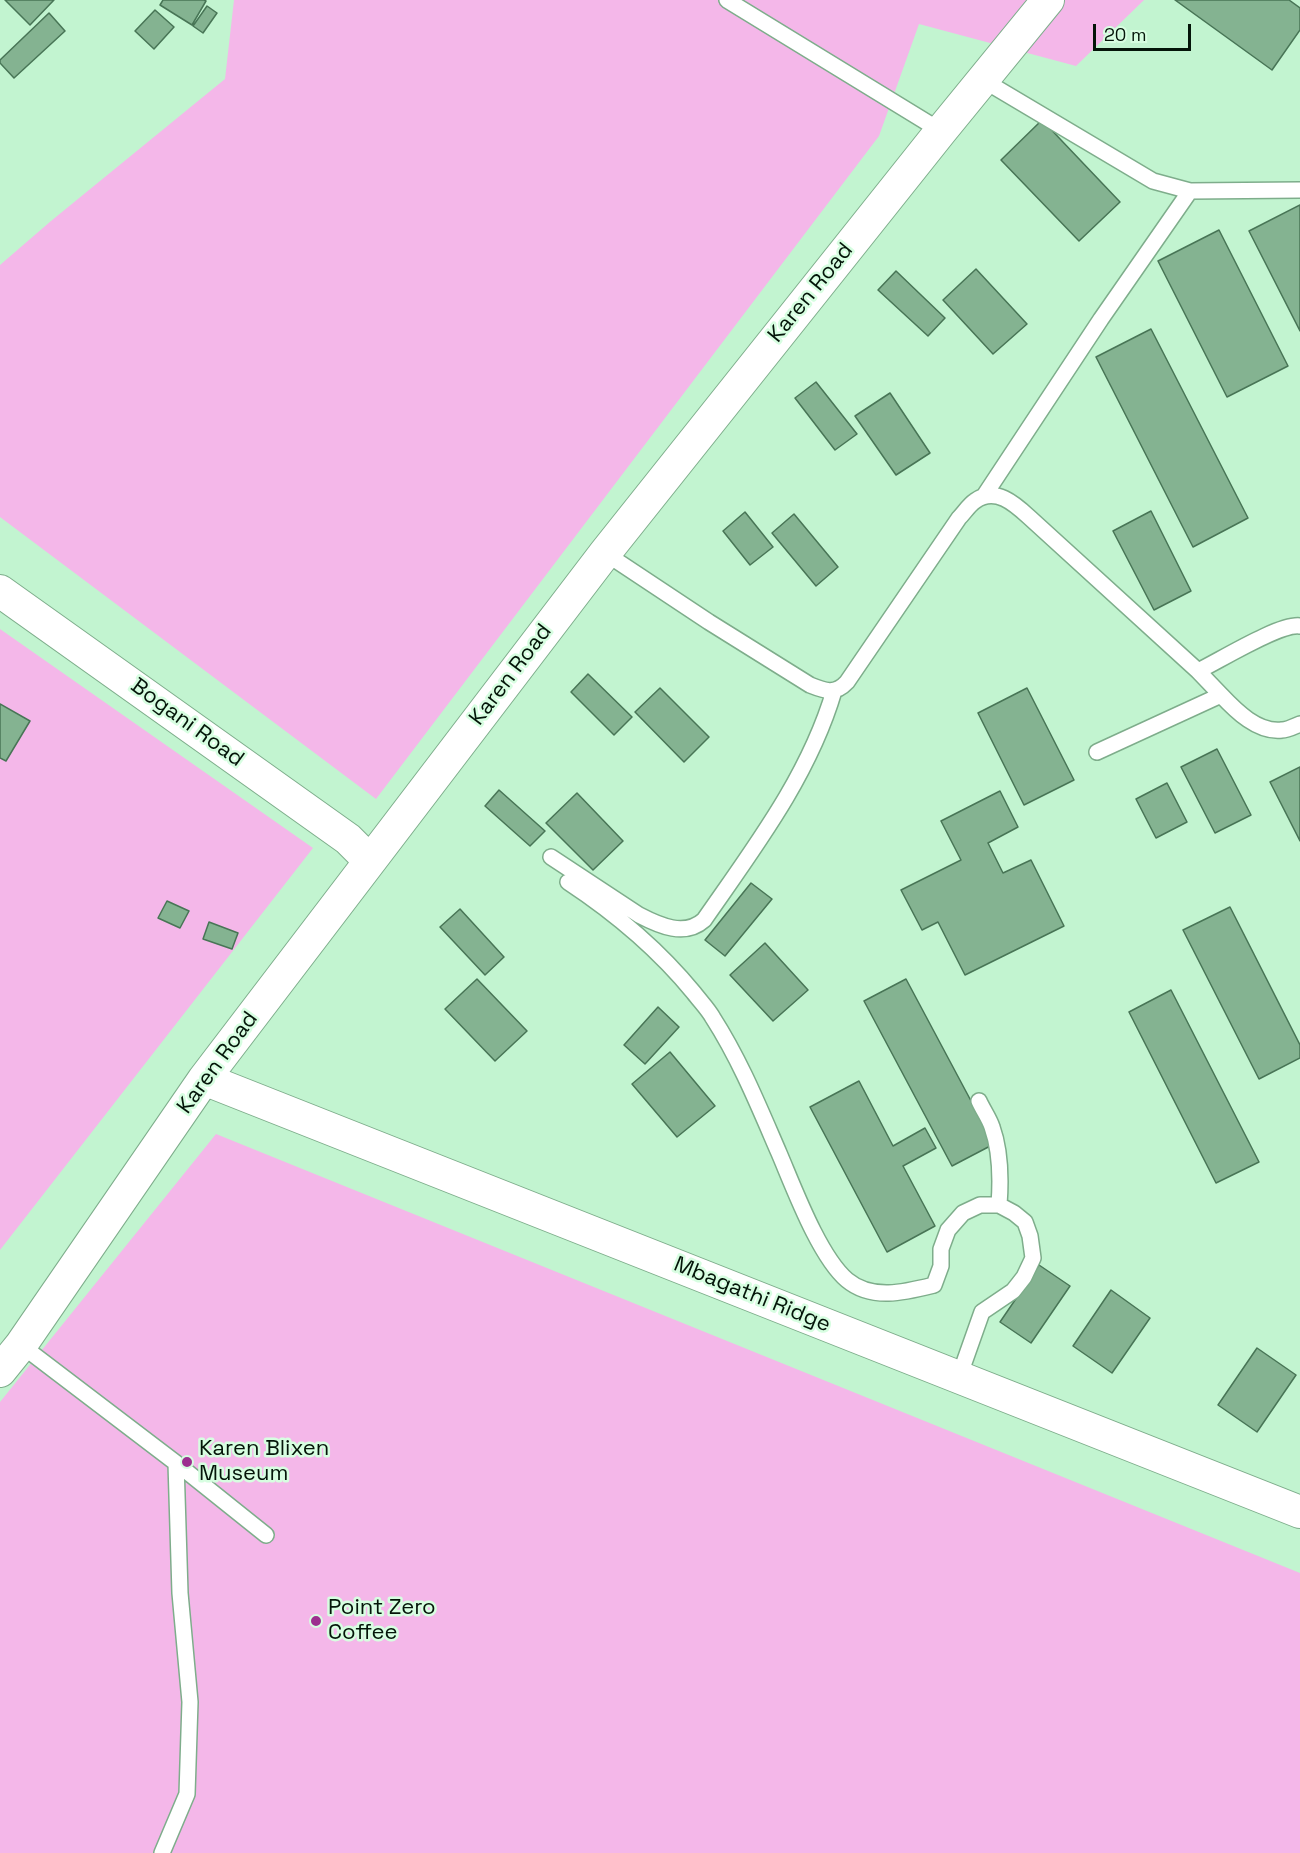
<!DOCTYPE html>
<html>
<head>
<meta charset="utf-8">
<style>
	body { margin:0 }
	#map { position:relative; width:1300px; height:1853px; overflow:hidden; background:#c2f4d0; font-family:"Space Grotesk",sans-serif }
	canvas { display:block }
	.scale { position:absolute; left:1093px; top:24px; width:98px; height:27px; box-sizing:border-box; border:3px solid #041509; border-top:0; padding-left:8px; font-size:18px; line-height:21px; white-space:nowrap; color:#041509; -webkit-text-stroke:4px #d7fee1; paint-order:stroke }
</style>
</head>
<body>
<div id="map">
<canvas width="1300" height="1853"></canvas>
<div class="scale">20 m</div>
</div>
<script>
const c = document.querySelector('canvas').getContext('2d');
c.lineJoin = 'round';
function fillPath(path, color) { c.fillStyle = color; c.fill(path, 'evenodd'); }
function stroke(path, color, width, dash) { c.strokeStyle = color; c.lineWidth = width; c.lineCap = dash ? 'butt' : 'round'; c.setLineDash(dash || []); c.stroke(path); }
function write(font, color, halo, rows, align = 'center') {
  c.font = font + ' "Space Grotesk",sans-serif'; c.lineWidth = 5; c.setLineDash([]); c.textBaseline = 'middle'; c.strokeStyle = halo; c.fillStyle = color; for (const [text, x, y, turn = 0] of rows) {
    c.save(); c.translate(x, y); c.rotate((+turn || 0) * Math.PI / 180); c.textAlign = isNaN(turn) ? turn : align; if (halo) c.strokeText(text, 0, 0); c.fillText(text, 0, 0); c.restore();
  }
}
fillPath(new Path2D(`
	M234,0h910l-68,66 -157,-42 -40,112 -503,663 -376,-282v-252l51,-44 174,-142z
	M0,629l313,219 -313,402z
	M216,1134l1084,439v280h-1300v-451z`), '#f4b7e9');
const building = new Path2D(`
	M5,0h49l-24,25z
	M163,0h41l2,1 -14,24 -32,-20z
	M1175,0h114l11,8v22l-28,40z
	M207,6l10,7 -14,20 -10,-7z
	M155,10l19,17 -20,22 -19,-18z
	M49,13l16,18 -51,47 -14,-15v-3z
	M1042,120l78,82 -41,39 -78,-81z
	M1300,205v126l-51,-100z
	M1219,230l69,136 -61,31 -69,-136z
	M976,269l51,55 -34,30 -50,-54z
	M896,271l49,47 -17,18 -50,-46z
	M1151,329l97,189 -55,29 -97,-190z
	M816,382l41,52 -22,16 -40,-52z
	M890,393l40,60 -34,22 -41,-59z
	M1151,511l40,80 -37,19 -41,-79z
	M745,512l28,35 -23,18 -27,-34z
	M794,514l44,53 -22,19 -44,-53z
	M588,674l44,43 -18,18 -43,-43z
	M660,688l49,49 -25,25 -49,-50z
	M1027,688l47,92 -50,25 -46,-92z
	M0,704l30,17 -24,40 -6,-3z
	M1217,749l34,66 -36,18 -34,-66z
	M1300,767v74l-30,-59z
	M1167,783l20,39 -31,16 -20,-39z
	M499,790l46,41 -15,15 -45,-40z
	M1000,791l18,36 -30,16 15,30 28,-13 33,66 -99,49 -27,-53 -16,8 -21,-40 60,-30 -20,-39z
	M577,793l46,48 -30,29 -47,-47z
	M751,883l21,16 -47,57 -20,-16z
	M167,901l22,10 -9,17 -22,-10z
	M1230,907l70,138v13l-41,21 -76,-149z
	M460,909l44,48 -19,18 -45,-48z
	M209,922l29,11 -6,16 -29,-10z
	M765,943l43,47 -35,31 -43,-46z
	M477,979l50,52 -32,30 -50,-52z
	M906,979l88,165 -42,22 -88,-165z
	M1171,990l88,172 -43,21 -87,-171z
	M658,1007l21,20 -34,37 -21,-19z
	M670,1052l45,54 -38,31 -45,-53z
	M859,1081l34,65 32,-18 11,20 -33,18 32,60 -48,26 -77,-145z
	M1039,1265l31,21 -39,57 -31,-21z
	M1111,1290l39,28 -38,55 -39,-27z
	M1257,1348l39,27 -39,57 -39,-27z`);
fillPath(building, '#84b391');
stroke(building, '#487556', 1.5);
const service = new Path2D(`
	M727,0l214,131
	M983,80l170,101 37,10 110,-1
	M984,496l117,-177 89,-128
	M605,553l104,69 101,63c15,6 25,10 37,-3l112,-164c5,-5 10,-13 16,-17 20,-15 40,3 54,16l169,154 23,24
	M1198,671c21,-10 82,-48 102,-45
	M1097,752l124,-57c15,16 37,38 61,35 6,0 13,-4 18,-6
	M551,857l88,58c21,11 46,22 65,5 50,-72 105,-144 130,-229
	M568,882c47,31 90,67 126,111 6,8 14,16 19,25 27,42 46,89 66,135 15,35 40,103 68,127 25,21 59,12 87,5l7,-19v-17l7,-19 15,-17 17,-8h19l15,8 11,9 5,14 3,22 -9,19 -11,14 -31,21 -23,65
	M979,1101c4,9 10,17 13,26 9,25 9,52 7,78
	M21,1345l155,118 90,72
	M162,1853l25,-59 3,-92 -10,-109 -4,-130`);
const minor = new Path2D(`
	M0,591l348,248 22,22
	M204,1079l1096,433
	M0,1371l21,-26 183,-266 401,-526 336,-422 107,-131`);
stroke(service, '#7ead8b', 18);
stroke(minor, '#7ead8b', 34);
stroke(service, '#fff', 15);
stroke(minor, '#fff', 32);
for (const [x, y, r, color] of [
	[187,1462,6,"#9c2f8f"],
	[316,1621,6,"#9c2f8f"]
]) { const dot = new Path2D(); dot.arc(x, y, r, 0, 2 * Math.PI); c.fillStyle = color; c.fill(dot); stroke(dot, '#d7fee1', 2); }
write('22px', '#041509', '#d7fee1', [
	["Karen Road",811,293,-51],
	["Karen Road",511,675,-53],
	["Bogani Road",187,723,36],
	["Karen Road",218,1063,-54],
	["Mbagathi Ridge",752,1295,22]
]);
write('22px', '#041509', '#d7fee1', [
	["Karen Blixen",199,1449],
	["Museum",199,1474],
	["Point Zero",328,1608],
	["Coffee",328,1633]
], 'left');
</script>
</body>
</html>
